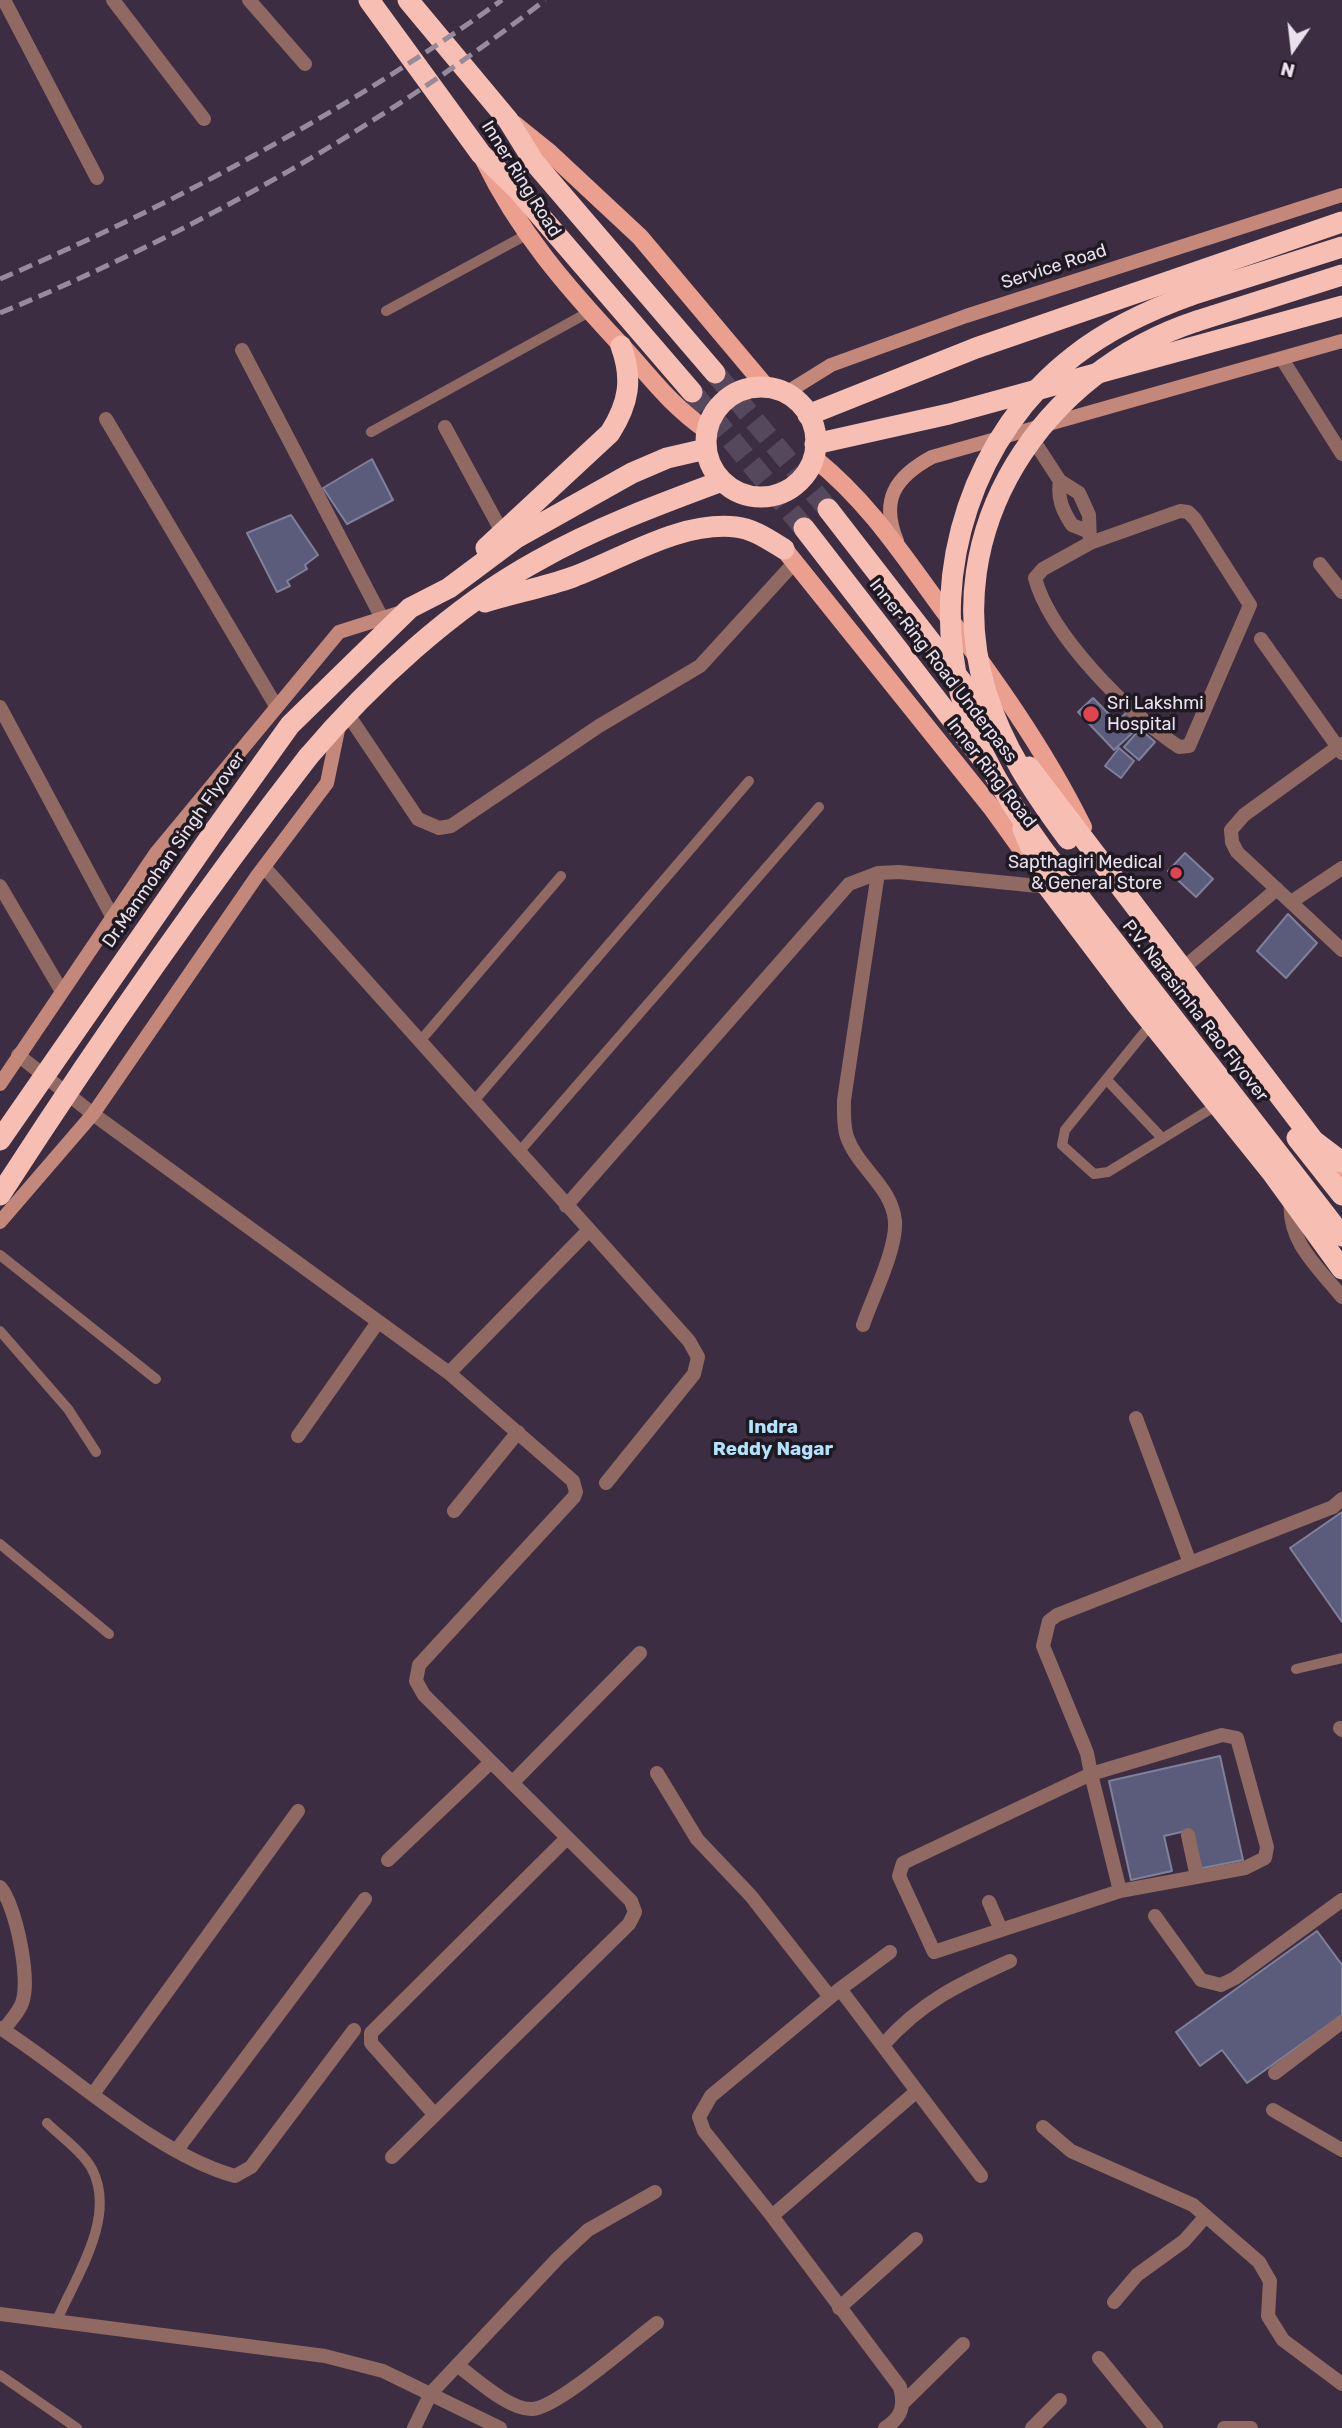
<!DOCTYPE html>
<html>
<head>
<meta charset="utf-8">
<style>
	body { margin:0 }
	#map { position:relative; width:1342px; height:2428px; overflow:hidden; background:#3c2d42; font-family:Rubik,sans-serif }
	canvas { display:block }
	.north { position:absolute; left:1258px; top:14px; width:70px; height:70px; -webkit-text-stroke:5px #1f1922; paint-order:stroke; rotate:194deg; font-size:19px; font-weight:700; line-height:28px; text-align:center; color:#eae1ee }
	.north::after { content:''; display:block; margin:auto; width:24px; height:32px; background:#eae1ee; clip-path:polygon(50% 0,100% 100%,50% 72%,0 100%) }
</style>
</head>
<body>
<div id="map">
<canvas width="1342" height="2428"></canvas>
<div class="north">N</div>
</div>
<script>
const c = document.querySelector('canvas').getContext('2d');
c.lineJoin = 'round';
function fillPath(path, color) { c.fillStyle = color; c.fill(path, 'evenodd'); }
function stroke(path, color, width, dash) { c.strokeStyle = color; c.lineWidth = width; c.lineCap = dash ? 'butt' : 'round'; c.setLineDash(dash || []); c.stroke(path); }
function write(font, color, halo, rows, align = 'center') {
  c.font = font + ' Rubik,sans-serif'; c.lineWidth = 7; c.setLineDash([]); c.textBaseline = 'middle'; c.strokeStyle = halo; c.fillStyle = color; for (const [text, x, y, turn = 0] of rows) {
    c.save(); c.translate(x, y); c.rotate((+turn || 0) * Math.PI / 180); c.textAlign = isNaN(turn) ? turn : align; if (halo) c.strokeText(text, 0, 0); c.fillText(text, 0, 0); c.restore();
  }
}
const building = new Path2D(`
	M372,459l21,41 -46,24 -24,-36z
	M291,515l27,40 -13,10 2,4 -20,12 3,5 -13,6 -30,-59z
	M1093,698l24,24 12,-12 13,14 -28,26 -36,-38z
	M1140,729l15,13 -16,18 -15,-13z
	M1119,748l15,13 -13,17 -16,-12z
	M1185,853l28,26 -17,18 -28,-26z
	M1288,914l29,29 -31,35 -29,-27z
	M1342,1512v110l-52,-74z
	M1220,1756l23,104 -45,9 -8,-39 -26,6 8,35 -41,9 -22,-99z
	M1317,1931l25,34v50l-95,68 -25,-33 -22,16 -24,-34z`);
fillPath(building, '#5b5b7c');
stroke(building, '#7f809a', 2);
stroke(new Path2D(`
	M715,373l113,136
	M692,392l112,136`), '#56485c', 21, [21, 10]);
stroke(new Path2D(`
	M386,311l140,-76
	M371,432l218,-120
	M1152,1023l-87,107 -3,15 32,29 14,-2 109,-67
	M421,1040l140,-164
	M1107,1080l55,58
	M474,1101l275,-320
	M519,1152l300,-345
	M0,1255l156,124
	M0,1331l68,78 28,43
	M0,1544l109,90
	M1296,1669l46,-11
	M47,2123c13,13 36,29 45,46 25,48 -16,107 -35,151
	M0,2375l77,53`), '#906a62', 10);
stroke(new Path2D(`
	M4,0l93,178
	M113,0l91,119
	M249,0l56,64
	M242,350l141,270
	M1282,359l60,95
	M106,419l170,287
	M445,427l57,105
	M1030,435l30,46 19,12 10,22 1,28 90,-32 8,1 7,7 55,86 -61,141 -10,1c-49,-32 -129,-112 -144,-169l8,-9 47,-26
	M1060,481c-3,18 3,30 12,44l15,6
	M1320,564l22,28
	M1261,639l81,114
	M0,707l113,211
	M347,713l71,106 21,9 12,-2 148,-100 101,-60 95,-104
	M1342,744l-98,71 -13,15 1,12 5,10 105,98
	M264,867l425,474 9,16 -4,17 -88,109
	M0,886l61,104
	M1291,902l51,-34
	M1181,970l96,-81
	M18,1055l75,59 356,259 124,108 3,11 -2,5 -155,168 -3,16 8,14 207,206 4,11 -6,12 -237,233
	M1291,1202c-4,40 28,66 51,95
	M566,1206l283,-322 29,-11 21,-1 149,15
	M863,1325c9,-27 34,-76 32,-104 -3,-34 -37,-53 -48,-84 -4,-12 -3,-25 -3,-37l34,-227
	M449,1373l139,-142
	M1136,1418l54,145
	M298,1436l80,-114
	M454,1511l64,-79
	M1340,1728l2,2
	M657,1773l40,66 54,57 79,101
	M512,1783l128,-130
	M1188,1835l9,42
	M388,1860l103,-98
	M0,1887c16,18 31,93 22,116 -3,9 -13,19 -18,27
	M1120,1891l125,-23 20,-10 2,-11 -30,-109 -15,-3 -131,39 29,117 -186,61 -35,-76 4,-13 188,-89 -4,-21 -44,-107 6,-25 8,-6 276,-108 9,-8
	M989,1902l12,28
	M1155,1916l46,64 20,5 14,-7 107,-78
	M840,1989l141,187
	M0,2028c71,45 155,126 235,148l16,-9 103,-137
	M883,2045c38,-43 76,-61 127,-84
	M1275,2073l67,-51
	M93,2094l205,-283
	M1273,2110l69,40
	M435,2115l-64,-72v-10l196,-195
	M1043,2127l28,24 122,54 66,57 11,19 -2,35 15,24 59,44
	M176,2151l189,-252
	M772,2216l145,-125
	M1114,2302l23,-27 47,-34 22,-25
	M839,2308l77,-69
	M0,2314l325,42 58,15 117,57
	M1099,2358l57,70
	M457,2365c18,13 52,45 75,44 24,0 102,-69 125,-86
	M904,2402l59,-58
	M414,2428l17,-35 127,-135 30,-28 67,-38
	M885,2428c17,-11 20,-22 15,-41l-128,-171 -68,-85 -5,-14 12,-21 129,-107 50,-37
	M1032,2428l28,-28
	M1224,2428h27`), '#906a62', 14);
stroke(new Path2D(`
	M786,393l45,-28 135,-49 376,-121
	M897,541c-17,-41 -2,-64 35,-84l410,-116
	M0,1084l156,-231 183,-221 60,-19
	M0,1222l93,-108 164,-238 70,-93 12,-58`), '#c4887b', 14);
stroke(new Path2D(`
	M514,124l36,29 90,84 127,151
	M484,160c35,72 82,126 136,184 31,33 48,59 86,86
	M814,458c53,43 84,90 124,145 54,73 105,143 145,224
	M784,549l207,258 41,57
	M1322,1152l20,25`), '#eb9f8e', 18);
stroke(new Path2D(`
	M369,0l112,154 37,36 174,202
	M408,0l100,120 26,42 181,211
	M1191,295l151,-48
	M1197,321l145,-46
	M706 442a55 55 0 1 1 110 0a55 55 0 1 1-110 0Z
	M808,415l168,-67 366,-126
	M815,444l134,-30 393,-108
	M828,509l168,217
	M804,528l177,229
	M486,548l124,-115c19,-30 23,-54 11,-87
	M485,602c29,-9 60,-15 88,-25 51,-19 107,-56 163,-50 18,2 33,13 48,22
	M308,757c62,-73 145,-150 229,-196 58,-33 123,-57 185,-80
	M1029,767l285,374 28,21
	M1023,829l25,58 89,118 136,169 69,95
	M215,830l75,-105 120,-117 39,-20 67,-50 116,-65 35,-15 39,-9
	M1047,855l295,381
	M1297,1138l45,57`), '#f7bfb3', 21);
stroke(new Path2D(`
	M0,279c175,-75 347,-168 502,-279
	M0,313c192,-80 380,-185 545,-313`), '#968a9b', 5, [14, 7]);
stroke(new Path2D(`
	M1068,839c-34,-46 -65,-92 -82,-147 -50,-163 58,-321 211,-371
	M1047,855c-36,-50 -71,-102 -87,-163 -31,-122 14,-259 114,-336 36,-28 75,-46 117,-61
	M0,1140l215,-310
	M0,1195c97,-150 199,-297 308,-438`), '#f7bfb3', 21);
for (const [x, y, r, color] of [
	[1091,714,9,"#e0444e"],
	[1176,873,7,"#e0444e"]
]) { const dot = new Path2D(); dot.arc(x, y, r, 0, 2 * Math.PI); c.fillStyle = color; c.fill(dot); stroke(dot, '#1f1922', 2.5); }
write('18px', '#eae1ee', '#1f1922', [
	["Inner Ring Road",521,179,58],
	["Service Road",1054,267,-18],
	["Inner Ring Road Underpass",943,671,52],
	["Inner Ring Road",991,773,52],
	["Dr.Manmohan Singh Flyover",174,850,-55],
	["P.V. Narasimha Rao Flyover",1195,1011,52]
]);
write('18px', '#eae1ee', '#1f1922', [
	["Sri Lakshmi",1107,704],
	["Hospital",1107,725],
	["Sapthagiri Medical",1162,863,"right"],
	["& General Store",1162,884,"right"]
], 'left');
write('bold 19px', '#b3e3fc', '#1f1922', [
	["Indra",773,1428],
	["Reddy Nagar",773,1450]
]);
</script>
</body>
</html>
